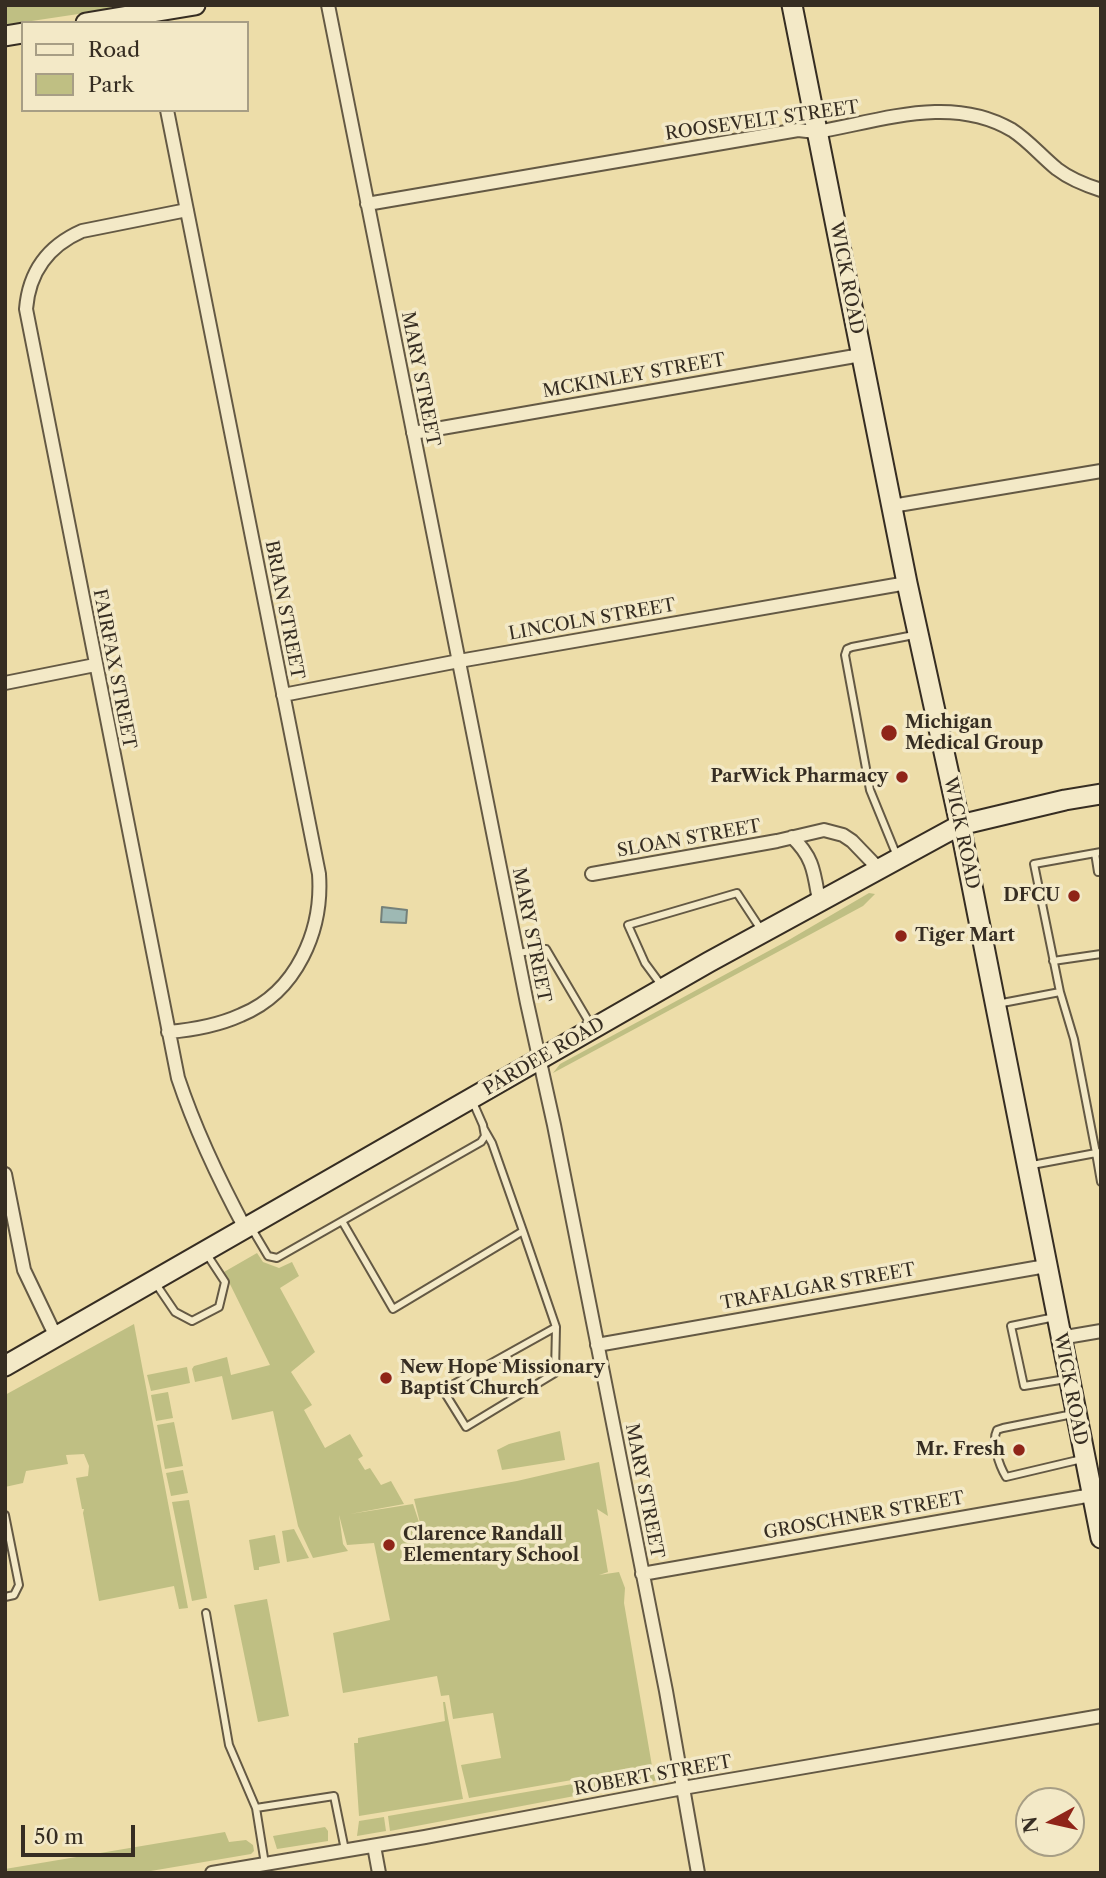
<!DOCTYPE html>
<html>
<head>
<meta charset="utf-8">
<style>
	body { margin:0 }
	#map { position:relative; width:1106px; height:1878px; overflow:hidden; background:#eddda9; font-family:"Libre Caslon Text",serif }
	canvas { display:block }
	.frame { position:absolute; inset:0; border:7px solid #362d22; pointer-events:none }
	.legend { position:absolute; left:21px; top:21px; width:228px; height:91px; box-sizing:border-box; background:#f3e9c7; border:2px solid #a79e85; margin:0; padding:9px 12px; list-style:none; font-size:21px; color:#362d22 }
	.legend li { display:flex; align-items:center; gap:14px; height:35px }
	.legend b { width:35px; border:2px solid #a79e85 }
	.north { position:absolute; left:1015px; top:1787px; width:70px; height:70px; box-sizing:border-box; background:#f3e9c7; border:2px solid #a79e85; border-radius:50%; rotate:262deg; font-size:19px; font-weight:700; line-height:28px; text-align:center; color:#362d22 }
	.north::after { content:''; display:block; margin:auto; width:24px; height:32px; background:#8f2418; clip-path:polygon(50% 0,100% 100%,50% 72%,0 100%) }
	.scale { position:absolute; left:21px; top:1825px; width:114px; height:32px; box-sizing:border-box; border:4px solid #362d22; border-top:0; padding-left:9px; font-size:21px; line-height:24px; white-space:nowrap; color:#362d22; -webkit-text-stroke:5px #f3e9c7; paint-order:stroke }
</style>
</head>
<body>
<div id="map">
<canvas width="1106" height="1878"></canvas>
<div class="frame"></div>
<ul class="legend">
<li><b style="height:9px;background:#f3e9c7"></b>Road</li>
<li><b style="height:19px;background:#bfbf83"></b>Park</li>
</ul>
<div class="north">N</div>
<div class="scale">50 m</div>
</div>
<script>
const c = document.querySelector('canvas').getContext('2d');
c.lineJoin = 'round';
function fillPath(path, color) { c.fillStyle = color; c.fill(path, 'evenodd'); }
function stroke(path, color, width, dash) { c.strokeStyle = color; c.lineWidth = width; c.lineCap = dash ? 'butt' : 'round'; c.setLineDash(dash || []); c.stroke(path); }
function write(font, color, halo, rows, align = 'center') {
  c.font = font + ' "Libre Caslon Text",serif'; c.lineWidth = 7; c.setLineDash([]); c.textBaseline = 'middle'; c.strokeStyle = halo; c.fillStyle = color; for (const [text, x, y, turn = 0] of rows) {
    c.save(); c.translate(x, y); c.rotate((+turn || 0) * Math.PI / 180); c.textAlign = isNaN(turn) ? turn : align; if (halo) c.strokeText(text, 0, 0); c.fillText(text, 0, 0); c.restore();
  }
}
fillPath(new Path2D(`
	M5,5h120v2l-120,18z
	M869,893l6,1 -12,12 -310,167 7,-9 227,-123z
	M257,1253l6,9 16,6 13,-6 7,14 -19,12 35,64 -24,20 21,33 -8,5 21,38 25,-14 13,22 -5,3 7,11 5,-2 11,17 10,-4 13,23 -54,10 63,-10 9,27 -8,-32 103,-18 82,-19 9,54 -11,-7 11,63 -9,3 20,-3 6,16 -1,15 28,163 -183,32 -8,-33 40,-7 -8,-45 -40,6 -4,-24 -8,1 -4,-20 -94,17 -10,-60 57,-13 -16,-77 -27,2 -8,-30 4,29 5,7 -35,7 -15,-32 -25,-115 -41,9 -10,-44 -27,6 -3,-13 2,-3 33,-9 4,18 39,-10 -46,-93z
	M134,1324l54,284 -9,1 -5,-23 -75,15 -16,-88 1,-4h-2l-6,-31 12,-2 1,-10 -5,-12 -18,1 2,9 -42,7 -3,12 -18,4v-92z
	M187,1367l3,16 -39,8 -4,-16z
	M168,1392l5,26 -17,3 -5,-26z
	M174,1422l9,44 -18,3 -8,-44z
	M560,1431l5,29 -63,10 -5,-20 12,-6z
	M183,1470l5,23 -17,3 -5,-23z
	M189,1500l18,98 -15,3 -20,-99z
	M294,1529l15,29 -22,4 -5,-31z
	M275,1535l5,28 -21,4v3h-5l-5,-30z
	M267,1599l22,117 -31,6 -24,-117z
	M443,1702h2l18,97 -104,17 -5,-73h4v-5l87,-17z
	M653,1770l1,5 5,5 -269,51 -2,-15z
	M384,1817l2,14 -29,5 2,-15z
	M325,1827l3,4v10l-51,8 -4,-13z
	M225,1832l4,10 17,-2 7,5 1,6 -3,3 -112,19h-134v-4z`), '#bfbf83');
const water = new Path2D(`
	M382,907l25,3 -1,13 -25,-1z`);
fillPath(water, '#9eb9b4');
stroke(water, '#74817a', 2);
const lane = new Path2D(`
	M1095,853l3,19
	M897,856l-27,-66 -25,-135 2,-6 5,-2 62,-12
	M517,953l29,-4 46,78
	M1053,961l48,-7
	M662,986l-17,-23 -17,-38 109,-32 25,38
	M1060,992l14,47 22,114 5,-1
	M997,1004l63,-12 -26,-128 67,-12
	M1032,1165l64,-12 5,29
	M342,1221l51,88 130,-78 -31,-88 -8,-14
	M252,1229l16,27 9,2 204,-116 4,-6 -2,-11 -11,-25
	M523,1231l33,96 -1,46 -89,54 -23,-37 113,-63
	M156,1284l19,28 17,9 27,-14 6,-25 -19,-29
	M1055,1317l-44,9 13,60 42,-7
	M1073,1414l-70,14 -6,2c-6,12 2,35 9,47l76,-18
	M5,1515l14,70 -5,10 -9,2
	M206,1613l23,132 27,63 9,56
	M256,1808l78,-12 11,54`);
const street = new Path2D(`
	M328,5l199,998 27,122 112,566 32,182
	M167,110l152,764c4,56 -22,118 -78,141 -22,10 -49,15 -73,17
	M367,204l431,-74 18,2c65,-11 135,-38 196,-2 17,11 29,26 45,39 13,10 28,16 44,21
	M187,210l-105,21c-34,15 -53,41 -56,78l152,769c18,54 41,102 68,152
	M413,433l448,-78
	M892,506l209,-35
	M5,683l90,-18
	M283,695l176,-34 448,-78
	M792,837c22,21 22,36 27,64
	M592,874l185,-33 47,-11 19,5 9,6 26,27
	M5,1174l19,96 33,69
	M1060,1338l41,-7
	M597,1345l449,-79
	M642,1574l450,-79
	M374,1846l5,27
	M212,1873l213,-36 258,-49 418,-72`);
const secondary = new Path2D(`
	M792,5l115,578 53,242 141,713
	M86,23l109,-18
	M5,36l18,-3
	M5,1366l704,-404 251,-137 105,-25 36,-6`);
stroke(lane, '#645944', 10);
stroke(street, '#645944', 16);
stroke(secondary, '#362d22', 23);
stroke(lane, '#f3e9c7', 6);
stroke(street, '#f3e9c7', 12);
stroke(secondary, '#f3e9c7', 19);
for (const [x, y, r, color] of [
	[889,733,9,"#8f2418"],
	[902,777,7,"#8f2418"],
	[1074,896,7,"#8f2418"],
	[901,936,7,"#8f2418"],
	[386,1378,7,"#8f2418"],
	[1019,1450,7,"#8f2418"],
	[389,1545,7,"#8f2418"]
]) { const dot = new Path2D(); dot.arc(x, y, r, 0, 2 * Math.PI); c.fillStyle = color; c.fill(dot); stroke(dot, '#f3e9c7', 2.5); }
write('18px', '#362d22', '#f3e9c7', [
	["ROOSEVELT STREET",762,121,-8],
	["WICK ROAD",846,278,79],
	["MCKINLEY STREET",634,376,-10],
	["MARY STREET",420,379,79],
	["BRIAN STREET",284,610,79],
	["LINCOLN STREET",592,620,-10],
	["FAIRFAX STREET",114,669,79],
	["WICK ROAD",961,833,78],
	["SLOAN STREET",689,839,-10],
	["MARY STREET",531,935,79],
	["PARDEE ROAD",544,1057,-30],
	["TRAFALGAR STREET",818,1287,-10],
	["WICK ROAD",1070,1389,79],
	["MARY STREET",644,1491,79],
	["GROSCHNER STREET",864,1516,-10],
	["ROBERT STREET",653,1776,-10]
]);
write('bold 18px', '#362d22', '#f3e9c7', [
	["Michigan",905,723],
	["Medical Group",905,744],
	["ParWick Pharmacy",888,777,"right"],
	["DFCU",1060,896,"right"],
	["Tiger Mart",915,936],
	["New Hope Missionary",400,1368],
	["Baptist Church",400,1389],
	["Mr. Fresh",1005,1450,"right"],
	["Clarence Randall",403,1535],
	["Elementary School",403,1556]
], 'left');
</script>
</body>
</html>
